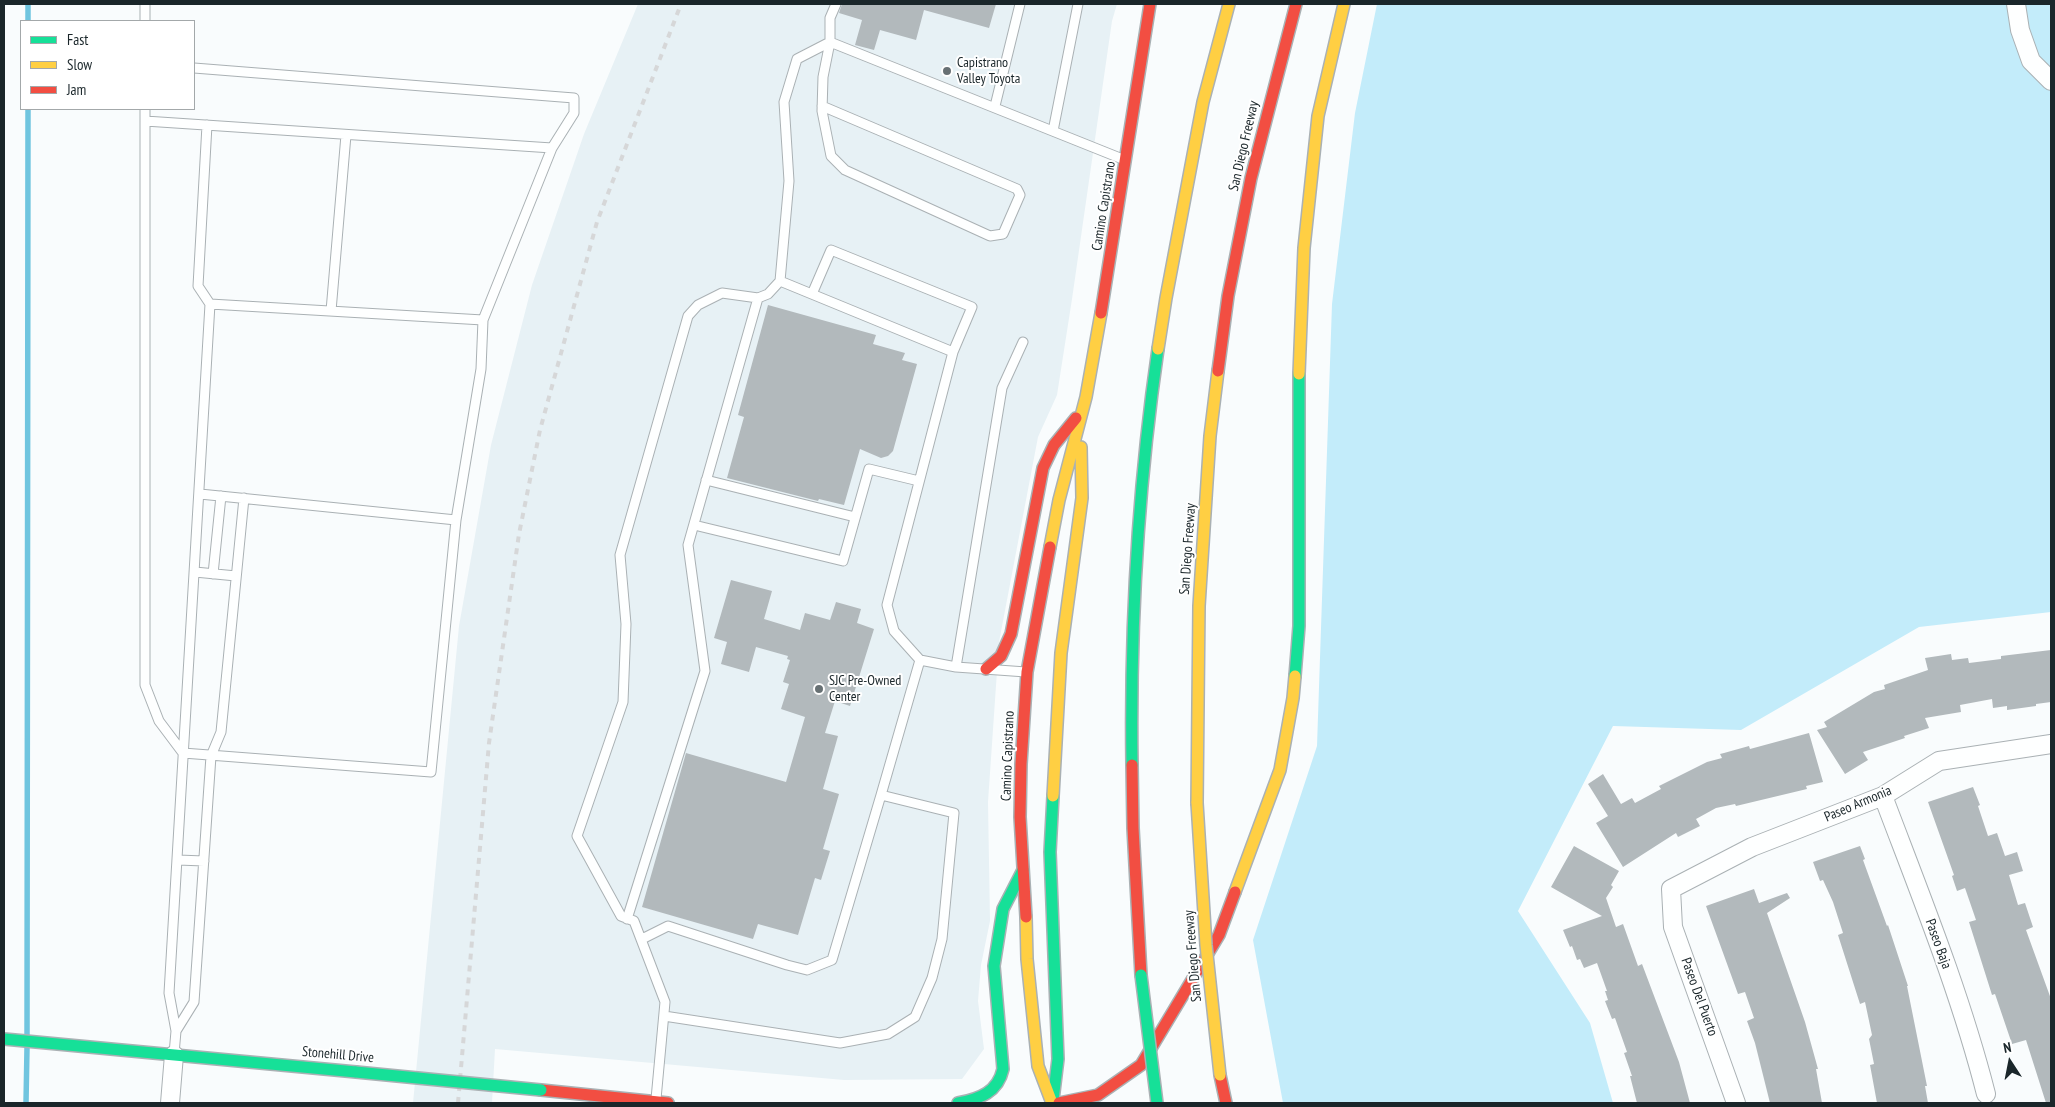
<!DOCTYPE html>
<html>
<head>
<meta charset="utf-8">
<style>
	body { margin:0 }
	#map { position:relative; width:2055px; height:1107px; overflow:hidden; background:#f9fcfd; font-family:"PT Sans Narrow",sans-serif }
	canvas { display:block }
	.frame { position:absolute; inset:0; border:5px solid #1a262a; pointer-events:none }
	.legend { position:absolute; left:20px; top:20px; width:175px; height:90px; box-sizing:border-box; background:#fff; border:1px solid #a3a8aa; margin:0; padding:6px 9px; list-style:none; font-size:15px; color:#1a262a }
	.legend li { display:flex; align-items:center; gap:10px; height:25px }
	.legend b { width:25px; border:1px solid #a3a8aa }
	.north { position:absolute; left:1985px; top:1037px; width:50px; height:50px; -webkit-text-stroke:4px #fff; paint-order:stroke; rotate:349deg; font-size:14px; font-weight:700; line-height:20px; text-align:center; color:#1a262a }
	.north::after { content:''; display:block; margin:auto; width:18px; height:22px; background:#1a262a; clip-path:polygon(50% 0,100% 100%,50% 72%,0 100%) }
</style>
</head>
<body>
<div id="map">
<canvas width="2055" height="1107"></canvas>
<div class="frame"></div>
<ul class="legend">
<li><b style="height:6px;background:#16e098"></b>Fast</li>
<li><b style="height:6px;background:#ffcf43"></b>Slow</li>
<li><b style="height:6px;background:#f24e42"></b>Jam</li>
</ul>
<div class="north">N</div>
</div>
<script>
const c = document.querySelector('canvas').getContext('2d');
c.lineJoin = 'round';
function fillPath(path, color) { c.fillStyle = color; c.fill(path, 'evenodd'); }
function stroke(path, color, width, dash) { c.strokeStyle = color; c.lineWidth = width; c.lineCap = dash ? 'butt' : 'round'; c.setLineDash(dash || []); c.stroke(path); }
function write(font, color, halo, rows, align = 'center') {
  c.font = font + ' "PT Sans Narrow",sans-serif'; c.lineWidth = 4; c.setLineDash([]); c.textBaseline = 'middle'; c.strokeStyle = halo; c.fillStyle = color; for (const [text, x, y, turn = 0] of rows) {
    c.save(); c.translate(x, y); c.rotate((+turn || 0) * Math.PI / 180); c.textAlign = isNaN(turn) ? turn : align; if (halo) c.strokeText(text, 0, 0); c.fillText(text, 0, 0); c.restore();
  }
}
fillPath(new Path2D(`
	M638,4h479l-5,17 -40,278 -15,96 -19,42 -39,205 -11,160 2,119 -9,44 -3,36 6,48 -22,30 -118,1 -349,-31 -3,54h-79l46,-477 32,-181 41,-160 52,-151z`), '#e7f1f5');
fillPath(new Path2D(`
	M1377,4h674v608l-132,15 -178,103 -128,-4 -95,185 72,112 23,80h-330l-30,-163 64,-194 15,-442 23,-191z`), '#c3ecfa');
stroke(new Path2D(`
	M28,21v-17
	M27,1034l1,-925
	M26,1103l1,-55`), '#70c5df', 5.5);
fillPath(new Path2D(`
	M842,4h154l-7,24 -65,-18 -8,30 -36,-10 -6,20 -19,-5 7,-25 -23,-7z
	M768,305l108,30 -3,9 32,9 -3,7 15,4 -24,87 -5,5 -7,2 -21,-9 -16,56 -25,-6 -1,2 -91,-23 17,-61 -6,-2z
	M731,580l41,11 -8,28 36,11 5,-17 25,7 6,-18 25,7 -4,14 17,6 -24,77 -15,-5 -10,32 13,3 -15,53 16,5 -16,55 7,2 -9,29 -6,-2 -17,57 -40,-11 -5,15 -111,-32 44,-154 100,29 19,-65 -24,-8 8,-25 -6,-2 7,-22 -3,-1 1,-3 -32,-9 -7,25 -28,-8 6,-22 -13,-4z
	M2051,650v52l-15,2v2l-29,4v-4l-14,2 -1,-9 -32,6 1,7 -36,6 4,10 -25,8 1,2 -42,14 5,8 -23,14 -28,-44 10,-3 -3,-5 50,-30 11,-3 -1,-4 44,-15 -3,-12 26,-4 1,6 16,-2 1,5 32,-4v-3z
	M1809,733l14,49 -17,4 1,3 -71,17 -1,-2 -19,4 -20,11 4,7 -22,11 -2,-4 -53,34 -27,-44 12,-7 -20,-32 15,-10 18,30 11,-6 3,5 26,-14 -2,-3 48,-24 15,-4 -2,-4 4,-1 25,-7 1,3z
	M1973,787l7,18 -2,1 10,30 9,-3 8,23 12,-4 6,19 -14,4 9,30 7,-2 8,24 -7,3 25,69v104h-5l-20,-63 -14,4 -17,-50 -3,1 -23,-73 7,-2 -11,-32 -8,3 -5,-15 2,-1 -26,-73z
	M1574,846l45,25 -8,14 2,2 -7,11 10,29 7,-3 15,42 4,-2 37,98 11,41h-53l-7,-27h2l-8,-23 3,-1 -12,-34 -3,1 -7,-18 3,-1 -3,-9h2l-10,-28 -13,5 -4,-9 -3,1 -5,-14 -2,1 -7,-17 39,-14 -51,-29z
	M1860,846l5,13 -2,1 24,66 1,-1 20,61h-1l20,100h-2l3,17h-51l-7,-38 4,-1 -5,-25 3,-4 -7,-33 -5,2 -22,-69 5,-2 -10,-31 -10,-22 -3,1 -7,-19z
	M1754,889l5,14 28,-10 3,5 -23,15 38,109 13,47h-2l6,34h-52l-15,-60 -8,-22 7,-3 -9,-26 -7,2 -32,-88z`), '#b2b9bc');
const lane = new Path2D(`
	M145,4v17
	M822,106l195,83 3,6 -17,39 -13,2 -145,-66 -14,-14 -9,-45 1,-34 7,-35v-24l6,-14
	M995,106l25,-102
	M145,109v576l14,36 24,32 248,19 25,-252 25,-151 2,-49 69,-172
	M145,121l407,27 22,-35v-15l-380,-30
	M207,125l-9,161 12,18
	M1053,131l25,-127
	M780,281l173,71 -66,253 7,26 26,29 36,7 70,5
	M812,294l19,-44 141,57 -19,45
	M331,311l15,-176
	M706,480l149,37
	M200,494l256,26
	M694,525l149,36 26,-92 50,12
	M195,572l41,4
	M213,574l8,-78
	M956,667l46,-279 21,-46
	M178,860l26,1
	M627,919l78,-248 -17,-126 70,-247
	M642,939l26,-13 119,39 20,5 25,-10 49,-165
	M664,1016l176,27 48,-9 27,-17 17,-39 10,-39 12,-126 -73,-18 39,-135
	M176,1031l18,-29 17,-246 10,-24 23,-234
	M174,1054l2,-23 -7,-38 41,-689 273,16
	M656,1099l9,-97 -31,-81 -13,-5 -44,-80 46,-134 3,-78 -6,-69 68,-239 10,-11 24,-12 36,5 10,-4 12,-13 9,-100 -5,-79 13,-43 33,-17 295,118`);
const street = new Path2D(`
	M2016,4l4,26 11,31 20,20
	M1883,796c37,98 77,196 103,298
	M170,1103l4,-48
	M1736,1103l-63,-176 -2,-38 81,-42 131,-51 56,-35 112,-17`);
const fast = new Path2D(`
	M1295,676l4,-50v-252
	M1132,765c-2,-139 6,-279 26,-416
	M4,1039l352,33
	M1053,1100l5,-41 -8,-207 3,-56
	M958,1103c22,-4 40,-11 45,-34l-9,-103 9,-57 20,-39`);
const slow = new Path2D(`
	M1158,349l8,-51 37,-196 26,-98
	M1299,374l5,-126 14,-132 26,-112
	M1050,547l9,-47 27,-103 15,-84
	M1053,796l8,-143 21,-155 -1,-51
	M1197,803l2,-197 11,-170 8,-65
	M1235,892l45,-122 13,-72 2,-22
	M1026,917l1,42 11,107 14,37`);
const jam = new Path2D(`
	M1101,313l49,-309
	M1218,371l10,-75 23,-118 45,-174
	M986,669l15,-13 10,-22 32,-166 11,-23 22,-27
	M1132,765l1,63 8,147
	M1026,917l-6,-100 1,-53 6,-92 23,-125
	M1220,1075l6,28
	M541,1090l127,13
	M1059,1103l39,-8 43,-30 78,-130 16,-43`);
stroke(lane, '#aab1b4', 11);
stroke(street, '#aab1b4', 20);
stroke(fast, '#aab1b4', 14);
stroke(slow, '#aab1b4', 14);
stroke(jam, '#aab1b4', 14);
stroke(lane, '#feffff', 9);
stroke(street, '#feffff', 18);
stroke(fast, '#16e098', 11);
stroke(slow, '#ffcf43', 11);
stroke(jam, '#f24e42', 11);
stroke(new Path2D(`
	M458,1103l31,-360 30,-209 21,-104 57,-208 84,-218`), '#d6d7d8', 4, [6, 6]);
const fastBridge = new Path2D(`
	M1141,975l16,128
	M356,1072l185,18`);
const slowBridge = new Path2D(`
	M1197,803l9,142 14,130`);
stroke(fastBridge, '#aab1b4', 14, []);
stroke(slowBridge, '#aab1b4', 14, []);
stroke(fastBridge, '#16e098', 11);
stroke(slowBridge, '#ffcf43', 11);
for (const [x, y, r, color] of [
	[947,71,5,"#687174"],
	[819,689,5,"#687174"]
]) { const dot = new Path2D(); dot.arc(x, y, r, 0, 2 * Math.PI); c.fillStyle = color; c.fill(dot); stroke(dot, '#fff', 2); }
write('14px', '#1a262a', '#fff', [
	["Capistrano",957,63],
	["Valley Toyota",957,79],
	["SJC Pre-Owned",829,681],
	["Center",829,697]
], 'left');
write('14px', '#1a262a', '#fff', [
	["San Diego Freeway",1244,146,-77],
	["Camino Capistrano",1104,206,-81],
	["San Diego Freeway",1188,549,-86],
	["Camino Capistrano",1008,756,-88],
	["Paseo Armonia",1858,804,-23],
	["Paseo Baja",1938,944,70],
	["San Diego Freeway",1193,956,-95],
	["Paseo Del Puerto",1699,997,70],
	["Stonehill Drive",338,1055,5]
]);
</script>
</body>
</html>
